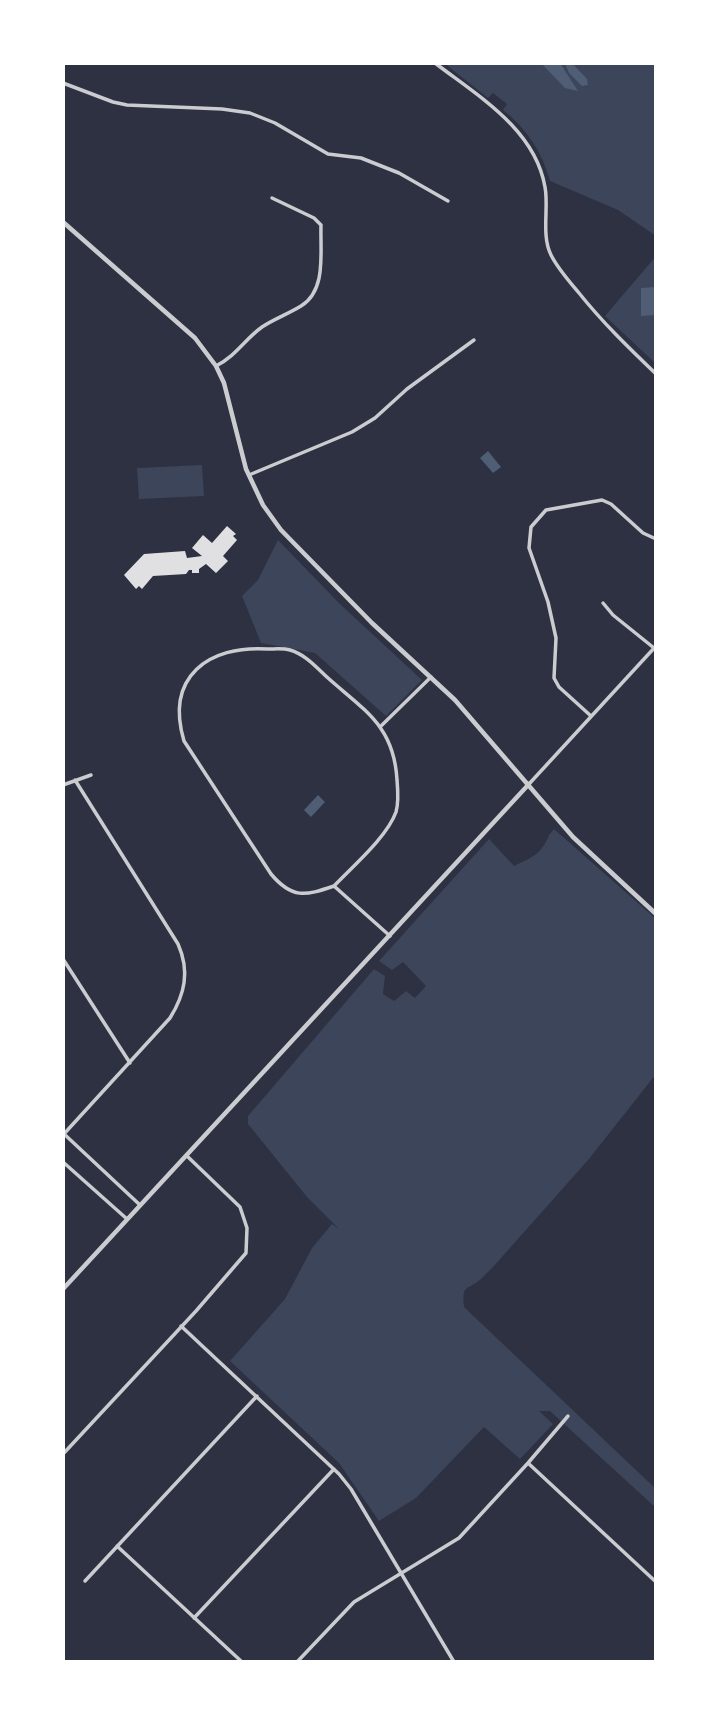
<!DOCTYPE html>
<html>
<head>
<meta charset="utf-8">
<style>
	body { margin:0 }
	#map { position:relative; width:719px; height:1725px; overflow:hidden; background:#2d3142; font-family:Ubuntu,sans-serif }
	canvas { display:block }
	.frame { position:absolute; inset:0; border:65px solid #fff; pointer-events:none }
</style>
</head>
<body>
<div id="map">
<canvas width="719" height="1725"></canvas>
<div class="frame"></div>
</div>
<script>
const c = document.querySelector('canvas').getContext('2d');
c.lineJoin = 'round';
function fillPath(path, color) { c.fillStyle = color; c.fill(path, 'evenodd'); }
function stroke(path, color, width, dash) { c.strokeStyle = color; c.lineWidth = width; c.lineCap = dash ? 'butt' : 'round'; c.setLineDash(dash || []); c.stroke(path); }
fillPath(new Path2D(`
	M444,63h212v173l-38,-26 -68,-29c-8,-29 -23,-52 -47,-71l4,-6 -14,-11 -5,5z
	M656,256v108l-51,-48z
	M202,465l2,31 -65,3 -2,-31z
	M278,540l62,64 82,76 -36,36 -71,-63 -54,-10 -19,-47 16,-16z
	M554,829l102,90v155l-67,85 -96,108c-4,4 -9,9 -13,13 -14,11 -18,4 -16,27l192,182v19l-106,-97h-11l14,13 -33,35 -36,-32 -68,71 -37,23 -40,-58 -109,-102 55,-62 27,-51 20,-24 7,5 -32,-32 -59,-73v-8l126,-147 11,7 -2,18 11,7 12,-10 9,7 11,-12 -23,-24 -11,8 -13,-9 110,-122 25,27c10,-5 24,-10 30,-21 4,-6 4,-10 10,-16z`), '#3c4559');
fillPath(new Path2D(`
	M541,63h19l18,28 -13,-3z
	M565,63h7l15,16 1,6 -6,1 -13,-13z
	M656,287v28l-15,1v-28z
	M488,451l13,16 -8,6 -13,-15z
	M318,795l7,7 -14,15 -7,-7z`), '#4f5d75');
fillPath(new Path2D(`
	M227,526l9,8 -3,2 4,4 -14,16 5,5 -12,12 -10,-9 -7,5v4h-7v-3h-3l-3,4 -33,2 -11,13 -3,-3 -3,3 -12,-14 20,-21 41,-3 2,7 15,-2 -10,-8 11,-13 9,8z`), '#e0e0e3');
stroke(new Path2D(`
	M435,63c43,33 100,66 110,124 4,21 -4,48 6,68 7,14 18,26 28,38 24,30 50,55 77,81
	M63,83l50,19 14,3 95,4 28,4 25,10 53,31 33,4 38,15 49,28
	M216,366c21,-11 28,-26 46,-39 12,-8 26,-13 39,-21 26,-16 19,-54 20,-81l-7,-7 -42,-20
	M249,475l103,-43 23,-14 32,-29 67,-49
	M603,603l10,12 41,33
	M591,716l-32,-29 -5,-9 2,-40 -8,-36 -19,-54 2,-21 15,-17 56,-10 9,4 32,29 13,6
	M381,726l50,-49
	M529,784l127,-138
	M63,785l28,-10
	M334,886c-29,10 -42,13 -63,-12l-87,-133c-19,-64 24,-96 84,-92 7,0 15,-1 22,1 15,4 27,18 38,28 37,33 66,48 69,102 1,11 2,22 -1,32 -9,25 -43,54 -62,74l56,50
	M63,959l67,104
	M63,1133l77,72
	M63,1135l107,-117c15,-24 20,-47 8,-74l-103,-164
	M63,1162l64,57
	M181,1326l158,148 12,15 103,173
	M63,1454l133,-143 50,-58 1,-25 -7,-21 -53,-51
	M528,1463l128,119
	M117,1546l125,116
	M85,1581l172,-185
	M194,1618l140,-149
	M297,1662l57,-60 105,-64 69,-75 40,-47`), '#caccd0', 3.5);
stroke(new Path2D(`
	M63,222l132,116 21,28 8,17 22,86 17,36 18,25 91,93 83,77 118,137 83,77
	M63,1289l466,-505`), '#caccd0', 4.5);
</script>
</body>
</html>
